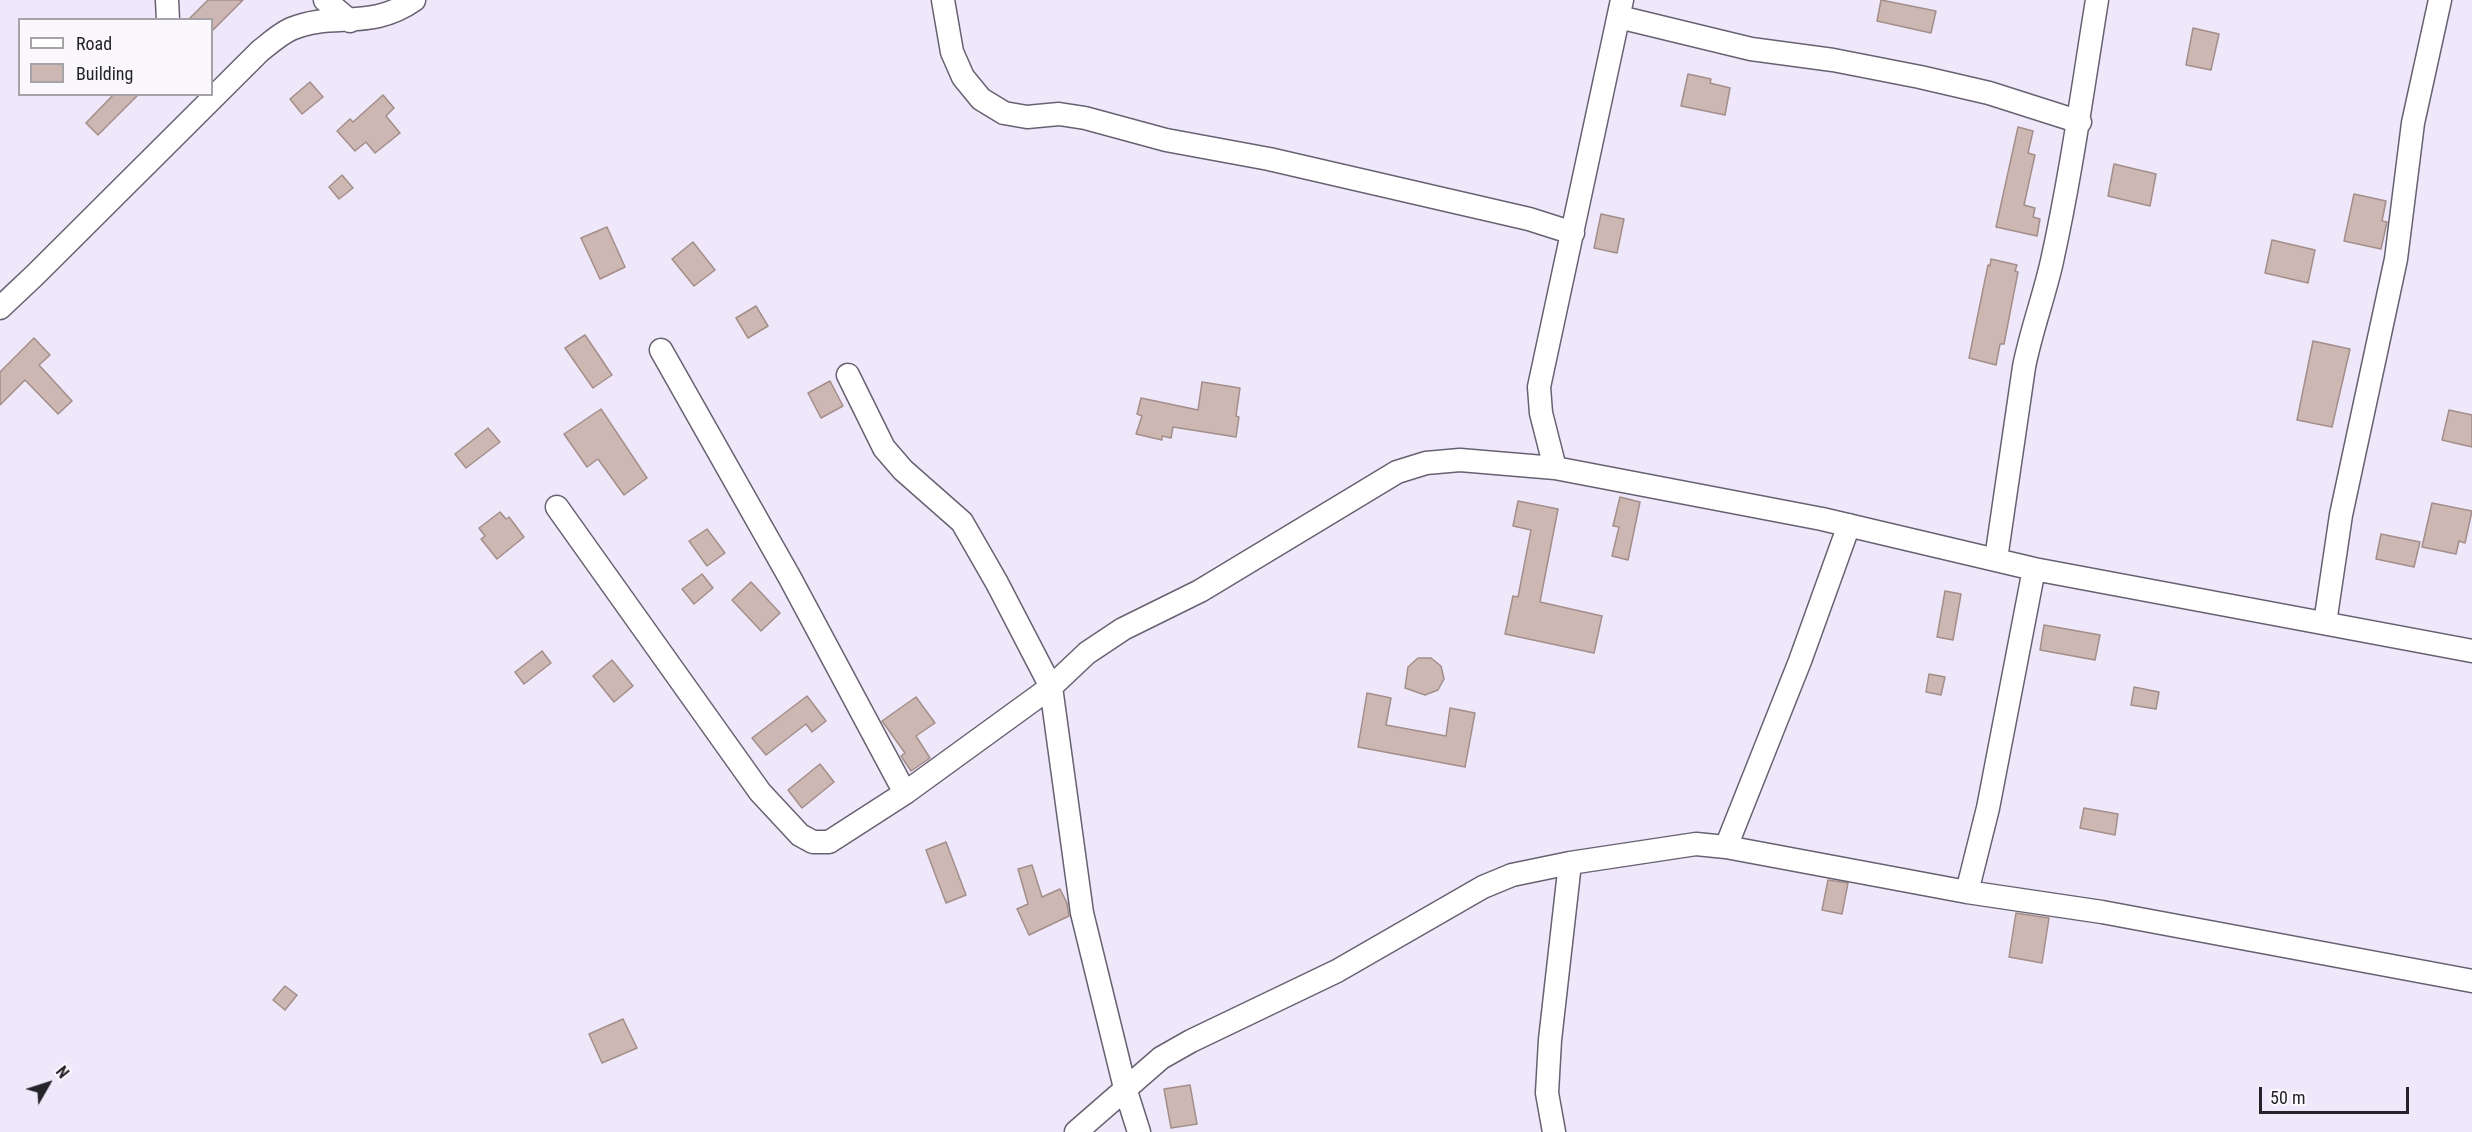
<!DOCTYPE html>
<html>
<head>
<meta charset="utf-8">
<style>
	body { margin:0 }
	#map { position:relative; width:2472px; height:1132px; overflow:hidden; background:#efe8fb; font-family:"Roboto Condensed",sans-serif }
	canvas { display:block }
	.legend { position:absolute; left:18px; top:18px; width:195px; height:78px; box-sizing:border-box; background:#faf8fc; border:2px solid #a5a3a8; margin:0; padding:8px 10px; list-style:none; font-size:18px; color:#25232a }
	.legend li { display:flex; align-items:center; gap:12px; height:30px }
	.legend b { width:30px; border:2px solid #a5a3a8 }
	.north { position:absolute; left:18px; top:1054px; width:60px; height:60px; -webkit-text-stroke:4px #faf8fc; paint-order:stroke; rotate:51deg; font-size:16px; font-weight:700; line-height:24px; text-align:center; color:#25232a }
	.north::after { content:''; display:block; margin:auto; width:21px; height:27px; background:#25232a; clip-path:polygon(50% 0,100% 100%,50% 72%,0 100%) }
	.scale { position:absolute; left:2259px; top:1087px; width:150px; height:27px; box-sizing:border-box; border:3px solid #25232a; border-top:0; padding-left:8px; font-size:18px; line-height:21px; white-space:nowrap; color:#25232a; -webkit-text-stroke:4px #faf8fc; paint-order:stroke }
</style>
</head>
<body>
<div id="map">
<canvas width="2472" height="1132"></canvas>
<ul class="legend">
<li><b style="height:8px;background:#fff"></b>Road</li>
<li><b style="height:16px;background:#cdb7b2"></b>Building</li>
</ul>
<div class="north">N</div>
<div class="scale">50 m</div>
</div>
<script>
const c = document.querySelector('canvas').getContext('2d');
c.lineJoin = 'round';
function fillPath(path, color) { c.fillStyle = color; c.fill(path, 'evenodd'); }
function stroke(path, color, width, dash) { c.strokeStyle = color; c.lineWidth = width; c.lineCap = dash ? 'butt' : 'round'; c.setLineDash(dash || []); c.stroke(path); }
const building = new Path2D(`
	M208,0h35l-31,31v-11h-24z
	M1881,0l55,11 -5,22 -54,-12z
	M2193,28l26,6 -8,36 -25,-5z
	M1688,74l23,5 -1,4 20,5 -5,27 -44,-9z
	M310,82l13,15 -21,17 -12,-15z
	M114,94h25l-41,41 -12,-12z
	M383,95l11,13 -8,8 14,17 -25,20 -9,-11 -11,9 -18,-20 13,-12 3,3z
	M2018,127l15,4 -5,22 7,2 -11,50 11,3 -2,9 7,2 -3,17 -41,-9z
	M2114,164l42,10 -6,32 -42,-10z
	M342,175l11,13 -14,11 -10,-12z
	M2354,194l32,7 -4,20 5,1 -6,27 -37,-8z
	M1601,214l23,5 -7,34 -23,-5z
	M607,227l18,40 -25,12 -19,-41z
	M2272,240l43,10 -7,33 -43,-10z
	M693,242l22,28 -21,16 -22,-27z
	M1991,259l26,6 -2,6 3,1 -14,72h-4l-4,21 -27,-7 19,-93 2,1z
	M756,306l12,20 -20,12 -12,-20z
	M585,335l27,40 -19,13 -28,-40z
	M34,338l16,17 -11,10 33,36 -14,13 -33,-34 -25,25v-33z
	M2313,341l37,8 -18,78 -35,-7z
	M830,381l13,25 -22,12 -13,-25z
	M1202,382l38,6 -4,28 3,1 -3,20 -63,-10 -2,11 -9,-2v4l-26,-6 6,-18 -5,-2 4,-16 57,12z
	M601,409l46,69 -23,17 -26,-36 -11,8 -23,-33z
	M2449,410l23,5v32l-30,-7z
	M488,428l12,14 -34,26 -11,-14z
	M1620,497l20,5 -12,58 -16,-4 7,-29 -6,-1z
	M1518,501l40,8 -18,93 62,14 -8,37 -89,-19 8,-38 5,1 13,-67 -18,-4z
	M2432,503l40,8 -7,32 -6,-2 -3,13 -34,-7z
	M500,512l6,7 3,-2 15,20 -27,22 -16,-20 4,-3 -6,-8z
	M707,529l18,24 -18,13 -18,-25z
	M2381,534l39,8 -6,25 -38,-8z
	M702,574l11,14 -19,16 -12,-15z
	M751,582l29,31 -19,18 -29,-31z
	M1945,591l16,3 -8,46 -16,-3z
	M2044,625l56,10 -5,25 -55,-10z
	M542,651l9,12 -27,21 -9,-12z
	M1418,658h13l10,8 3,13 -6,11 -13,5 -20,-7 3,-21z
	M612,660l21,26 -19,16 -21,-26z
	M1929,674l16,3 -4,18 -15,-3z
	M2134,687l25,5 -3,17 -25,-4z
	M1367,693l24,5 -5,27 60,11 4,-28 25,5 -10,54 -107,-20z
	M807,696l19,25 -14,11 -6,-8 -40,31 -14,-17z
	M916,697l19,26 -19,13 14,22 -19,13 -10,-15 4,-3 -23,-32z
	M820,764l14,18 -32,26 -14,-18z
	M2084,808l34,6 -3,21 -35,-7z
	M946,842l20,53 -20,8 -20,-53z
	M1032,865l10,32 18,-8 7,14 2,13 -40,19 -12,-26 11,-5 -10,-35z
	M1828,880l20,3 -6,31 -20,-4z
	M2016,913l33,5 -7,45 -33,-6z
	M285,986l12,9 -12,15 -12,-10z
	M623,1019l14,29 -35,15 -13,-29z
	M1190,1085l7,39 -26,4 -7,-39z`);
fillPath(building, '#cdb7b2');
stroke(building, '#a38e8a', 1.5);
const minor = new Path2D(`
	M167,0l1,20
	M325,0l25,21
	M943,0l9,52 11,25 18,22 23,14 23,4 32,-3 26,4 81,22 103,19 260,60 44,14
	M1619,17l132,32 82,11 87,17 69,16 91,29
	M0,308l35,-33 225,-224c10,-8 20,-17 31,-22 42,-18 79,2 123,-29
	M661,350l129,228 115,215
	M848,375l36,73 19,22 59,52 35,61 54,104 31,226 43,175 14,44
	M1555,468l-14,-55 -2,-26 83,-387
	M557,507l203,285 40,43 13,7h16l76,-49 146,-106 36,-34 36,-24 77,-38 197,-119 29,-9 34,-3 95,8 267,51 212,50 438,82
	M1996,559l28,-192c7,-36 20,-70 28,-106 19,-86 31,-174 45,-261
	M2325,623l16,-108 55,-256 17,-136 27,-123
	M1726,847l74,-186 49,-136
	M1967,892l21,-84 46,-239
	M1076,1132l85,-74 30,-17 146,-70 146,-84 29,-12 58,-12 126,-19 30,3 241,45 135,20 370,69
	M1554,1132l-7,-39 3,-53 20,-177`);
stroke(minor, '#676171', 25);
stroke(minor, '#fff', 22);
</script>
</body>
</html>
